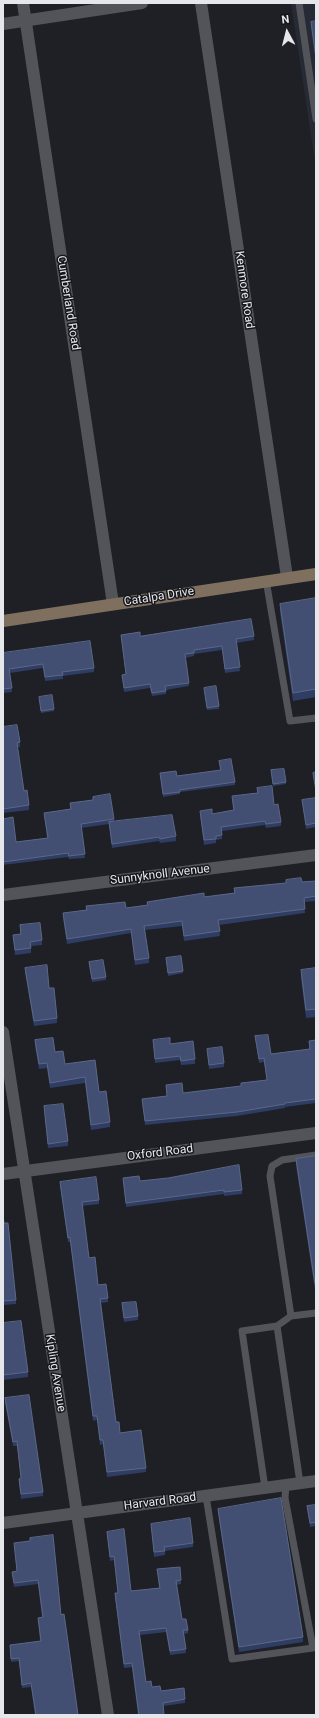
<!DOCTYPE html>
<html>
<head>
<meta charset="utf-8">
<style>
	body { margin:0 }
	#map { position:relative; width:319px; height:1718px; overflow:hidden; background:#1e2025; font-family:Roboto,sans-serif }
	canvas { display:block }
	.frame { position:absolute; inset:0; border:4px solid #e5e7ea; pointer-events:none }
	.north { position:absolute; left:267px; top:12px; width:40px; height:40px; -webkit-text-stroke:3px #15171c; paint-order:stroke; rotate:353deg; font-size:11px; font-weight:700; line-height:16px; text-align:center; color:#e5e7ea }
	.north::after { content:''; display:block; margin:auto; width:14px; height:18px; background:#e5e7ea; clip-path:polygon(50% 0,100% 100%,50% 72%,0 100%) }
</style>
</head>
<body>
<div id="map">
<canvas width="319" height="1718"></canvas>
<div class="frame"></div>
<div class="north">N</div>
</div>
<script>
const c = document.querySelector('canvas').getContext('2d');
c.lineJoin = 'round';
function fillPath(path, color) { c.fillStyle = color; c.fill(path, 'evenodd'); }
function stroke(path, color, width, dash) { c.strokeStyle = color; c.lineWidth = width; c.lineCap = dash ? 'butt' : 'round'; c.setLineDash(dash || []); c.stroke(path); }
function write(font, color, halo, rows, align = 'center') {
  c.font = font + ' Roboto,sans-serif'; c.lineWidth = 3; c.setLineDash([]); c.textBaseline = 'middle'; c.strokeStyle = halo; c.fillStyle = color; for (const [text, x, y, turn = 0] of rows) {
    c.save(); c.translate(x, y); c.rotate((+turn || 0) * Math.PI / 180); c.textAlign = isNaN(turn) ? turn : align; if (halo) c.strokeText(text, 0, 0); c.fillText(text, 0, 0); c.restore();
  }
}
fillPath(new Path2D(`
	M291,3h25v165z`), '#252a34');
stroke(new Path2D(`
	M299,3l17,116
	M266,580l24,141 26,-3
	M291,1316l-21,-140 2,-10 10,-6 34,-5
	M277,1326l23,157
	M265,1488l-23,-157 35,-5 14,-10 25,-3
	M206,1496l26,163 81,-11 -28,-150 1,-13`), '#52545a', 7);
stroke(new Path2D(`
	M23,3l90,601
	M201,3l86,574
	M3,24l139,-21
	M3,895l313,-40
	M3,1032l105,683
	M3,1174l313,-41
	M3,1523l313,-42`), '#52545a', 12);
stroke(new Path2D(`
	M3,621l313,-47`), '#7f6f5f', 12);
fillPath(new Path2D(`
	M316,21v41l-5,-35v-5z
	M316,598v99l-23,4 -13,-89v-8z
	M121,635l19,1h114v4l-18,3 4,28 -15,2 -3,-23 -28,4v2l-9,2 4,28 -23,4v4l-14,2 -2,-8 -26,4 -2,-17 4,-1z
	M3,653l91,15v4l-31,4v3l-18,2 -2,-13 -33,5 2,19 -9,1z
	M204,688l15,18v3l-12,1z
	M39,697l15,12v2l-13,2z
	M3,727l17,15v5h-3l7,44 5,14v5l-26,3z
	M219,761l16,21v3l-55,7v2l-17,3 -3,-24 17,3 43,-6z
	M271,770l15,12v2l-13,2z
	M257,788l17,17 7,17v4l-15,2 -1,-3 -43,6v8l-6,1v3l-12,2 -4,-30v-4l12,3 21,-4 -1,-14 25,-3z
	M93,797l21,22v3l62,14v5l-16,2 -1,-2 -47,7 -3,-24 -28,4 4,30 -16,1 -1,-2 -65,8v-46l13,23 31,-4 -3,-25 26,-4v-6l23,-3z
	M316,798v29l-10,2 -4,-29z
	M316,881v20l-12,1 1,11 -86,12 1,11 -36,5 -2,-15 -37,4 4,28v5l-14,2 -4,-32 -64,11 -4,-26v-5l23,-3v-4l40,2 21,-3v-3l57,-5 30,-4v-5z
	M20,925l22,15v5l-11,1v7l-16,2 -2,-20 7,-1z
	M166,958l17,13v2l-15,3z
	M89,964l17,13v3l-14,2z
	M25,968l24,20 8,30v5l-23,3 -9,-54z
	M316,968v49l-10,1 -5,-40v-8z
	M255,1036l16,18 38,-5v-8l7,-1v63l-31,4v1l-48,8 -92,9 -3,-26 25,-3 -1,-11 17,8 58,-7v-3l26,-3 -3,-18 -5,1z
	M35,1040l20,12 10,12 30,-4 4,32 11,30v5l-19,3 -6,-47 -35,5 -3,-20 -8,1 -4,-23z
	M153,1040l17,4 25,15v5l-14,1 -1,-5 -25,3z
	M207,1049l17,14v4l-15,2z
	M44,1106l24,35v5l-20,2z
	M316,1156v134h-1l-19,-125v-6z
	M123,1178l17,3 102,9v4l-18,2v-2l-98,13z
	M60,1182l39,18v4l-17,2 7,52 9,27 10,13v4l-7,1 15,119 4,11 26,35v4l-39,5 -4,-33 -3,1 -3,-25 -4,1 -23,-179h-2l-8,-56z
	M3,1216l13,84v4l-13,1z
	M122,1303l16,13v4l-14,2z
	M3,1323l25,49v5l-25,3z
	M5,1398l38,94v4l-22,3 -2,-16v-4l2,-1 -4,-32h-4l-8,-43z
	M316,1505v21l-6,1 -3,-21z
	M218,1509l85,128v5l-64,10 -21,-139z
	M151,1524l42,19v4l-28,4v4l-11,2z
	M107,1532l24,59 28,-3 -2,-19 24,11v4l-5,1 6,34 6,11v3l-4,1 2,19 -16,2 -4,-23 -26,3 6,47 6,5 9,4 24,8v4l-22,3 1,9h-26l-6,-48 -8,1 -9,-71v-4h3l-4,-33 -4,1z
	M14,1543l47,72 17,100h-43l-4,-28 -9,1 -3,-27 -8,1 -1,-17 30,-4 -2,-23 4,-1 -4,-33 -24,3 -2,-15h5z`), '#2f3d65');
const building = new Path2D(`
	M316,21v37l-5,-36z
	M316,598v91l-23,4 -13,-89z
	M251,619l3,17 -18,3 4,28 -15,2 -3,-23 -28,4v3l-9,1 4,29 -24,3 1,5 -14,2 -2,-9 -26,4 -2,-13 4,-1 -5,-39 19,-3v4z
	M90,641l4,27 -32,4 1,3 -18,2 -2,-13 -34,5 3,19 -9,1v-36z
	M216,686l3,20 -12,2 -3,-20z
	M52,695l2,14 -13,2 -2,-14z
	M17,725l3,17 -3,1 7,48 3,-1 2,15 -26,4v-82z
	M231,759l4,23 -56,8 1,2 -17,2 -3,-21 16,-2 1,5 44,-6 -2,-9z
	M284,769l2,13 -13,2 -2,-14z
	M316,772v19l-3,-18z
	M272,786l2,19 4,-1 3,18 -15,2 -1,-3 -44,6 1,8 -6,1v3l-12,1 -4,-29 12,-2v5l22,-4 -2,-14 26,-3 -1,-5z
	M110,794l4,25 -33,5 4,30 -16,2 -1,-3 -65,9v-43l10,-2 3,25 32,-4 -4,-25 27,-4 -1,-6 23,-3v-3z
	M316,798v25l-10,2 -4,-25z
	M172,815l4,21 -16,3 -1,-2 -47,7 -3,-22z
	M301,878l1,4 14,-1v15l-12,2 1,11 -87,11 2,11 -36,5 -2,-15 -38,5 5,32 -14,2 -4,-31 -64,10 -4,-26 24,-3 -1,-4 39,-4 1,6 22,-3 -1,-3 57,-9v4l31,-4 -1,-5 52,-5v-3z
	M40,923l2,17 -12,2 1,6 -16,2 -2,-15 8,-1 -1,-9z
	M181,956l2,15 -15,2 -2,-15z
	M103,960l3,17 -14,2 -3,-17z
	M47,965l2,23h5l3,30 -23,3 -9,-53z
	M316,968v41l-10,1 -5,-40z
	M268,1035l3,19 39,-5 -1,-8 7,-1v59l-31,4v1l-48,8 -92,9 -3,-22 25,-3 -1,-11 16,-2 1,10 58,-7v-3l26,-3 -3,-22 -5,1 -4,-23z
	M53,1038l2,14 8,-1 2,13 30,-4 4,32 7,-1 4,31 -19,3 -6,-48 -35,6 -3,-20 -8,1 -4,-24z
	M170,1038v6l23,-3 2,18 -14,2 -1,-5 -25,3 -2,-19z
	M222,1047l2,16 -15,2 -2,-16z
	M63,1104l5,37 -20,3 -4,-38z
	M316,1156v128h-1l-19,-125z
	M239,1165l3,25 -18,2v-2l-98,13 -3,-25 16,-2 1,5 28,-3z
	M96,1177l3,23 -17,2 7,56 6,-1 3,28 8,-1 2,14 -8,1 16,123h3l1,11 21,-3 5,38 -39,4 -4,-32h-3l-3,-24h-4l-23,-179 -2,1 -8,-56z
	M3,1216l1,7h4l8,77 -13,1z
	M136,1302l2,14 -14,2 -2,-15z
	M21,1321l7,51 -25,3v-52z
	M29,1395l14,97 -22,2 -2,-15 2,-1 -4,-37 -4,1 -8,-44z
	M281,1498l22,139 -64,10 -21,-138z
	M316,1505v17l-6,1 -3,-17z
	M190,1518l3,25 -29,4 1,4 -11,1 -3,-28z
	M124,1529l7,62 29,-3 -3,-19 23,-2 1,13 -5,1 6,38h4l2,11h-5l3,19 -16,2 -4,-23 -27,3 7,51 5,-1 1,6 8,-1 1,5 23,-3 1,11 -22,4 1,12h-25l-7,-52 -8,1 -9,-71h3l-4,-37 -4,1 -3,-25z
	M53,1535l8,80 3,-1 4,28 10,73h-42l-5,-32 -9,2 -3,-27 -8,1 -1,-14 31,-4 -3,-23 5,-1 -5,-37 -24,3 -2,-11 5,-1 -3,-28 16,-2v-3z`);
fillPath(building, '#424f73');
stroke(building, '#5c6786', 1);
write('12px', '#e5e7ea', '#15171c', [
	["Kenmore Road",244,290,82],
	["Cumberland Road",68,303,81],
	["Catalpa Drive",159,597,-9],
	["Sunnyknoll Avenue",160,875,-7],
	["Oxford Road",160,1153,-7],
	["Kipling Avenue",55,1373,81],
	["Harvard Road",160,1502,-7]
]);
</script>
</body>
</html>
